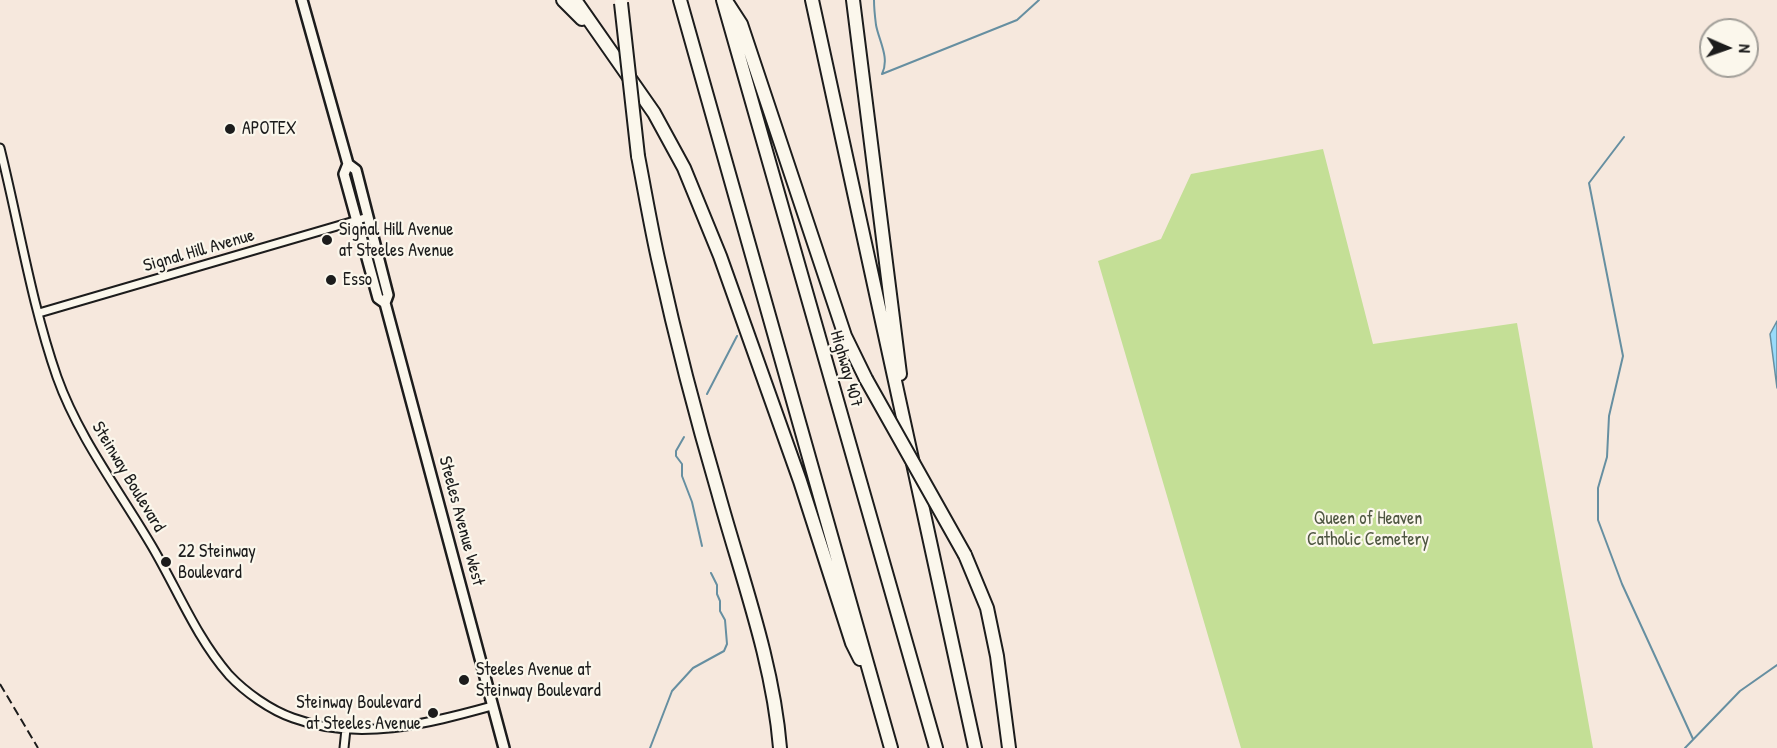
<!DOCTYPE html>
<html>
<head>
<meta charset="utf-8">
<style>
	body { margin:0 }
	#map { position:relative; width:1777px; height:748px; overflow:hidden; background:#f6e8dd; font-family:"Patrick Hand",sans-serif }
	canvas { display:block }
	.north { position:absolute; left:1699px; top:18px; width:60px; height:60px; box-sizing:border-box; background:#fbf7ec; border:2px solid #a29f99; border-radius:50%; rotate:92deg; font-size:16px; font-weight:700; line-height:24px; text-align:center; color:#1c1c1c }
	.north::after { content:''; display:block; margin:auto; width:21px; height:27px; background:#1c1c1c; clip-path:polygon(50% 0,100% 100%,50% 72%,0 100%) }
</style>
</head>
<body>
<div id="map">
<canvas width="1777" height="748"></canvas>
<div class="north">N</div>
</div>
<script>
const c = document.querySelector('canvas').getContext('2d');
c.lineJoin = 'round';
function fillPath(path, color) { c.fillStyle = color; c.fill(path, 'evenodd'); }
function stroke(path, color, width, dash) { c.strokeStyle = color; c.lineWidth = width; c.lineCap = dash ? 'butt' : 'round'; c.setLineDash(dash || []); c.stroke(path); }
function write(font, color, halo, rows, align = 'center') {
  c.font = font + ' "Patrick Hand",sans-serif'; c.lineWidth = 4.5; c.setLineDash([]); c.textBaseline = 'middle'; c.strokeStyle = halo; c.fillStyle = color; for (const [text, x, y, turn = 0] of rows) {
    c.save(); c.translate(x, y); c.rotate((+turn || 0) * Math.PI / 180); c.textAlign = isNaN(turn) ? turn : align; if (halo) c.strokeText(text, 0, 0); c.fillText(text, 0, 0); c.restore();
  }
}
fillPath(new Path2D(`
	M1323,149l50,195 144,-21 76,425h-352l-143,-487 63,-22 30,-65z`), '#c4df96');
const water = new Path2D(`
	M1777,321v67l-7,-54z`);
fillPath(water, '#98dbfa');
stroke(water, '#668fa1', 1.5);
stroke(new Path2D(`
	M874,0c0,8 1,17 2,25 3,16 14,33 6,49
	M882,74l135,-54 22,-20
	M1624,137l-35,46 34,173 -14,60 -2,41 -9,31v32l24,64 71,155
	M707,394l30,-58
	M684,437l-8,14v5l6,8v12l10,26 10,44
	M650,748l22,-57 21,-23 31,-17 3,-7 -2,-24 -5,-9v-10l-3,-7v-9l-6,-12
	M1685,748l55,-57 37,-26`), '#668fa1', 2);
const minor = new Path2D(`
	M0,148c19,76 31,154 57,229 21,59 61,112 93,166 26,43 45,93 79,132 16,17 41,35 64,43 65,24 134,6 199,-12
	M39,313l329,-96
	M344,748l2,-19`);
const secondary = new Path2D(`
	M302,0l46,164 8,6 32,125 -3,8 119,445
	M348,164l-4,10 34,124 7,5`);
const motorway = new Path2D(`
	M563,0l19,19
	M575,0l79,113 30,55 36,88 80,225 52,162 8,16
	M680,0l211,748
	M723,0l213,748
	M812,0l163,748
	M853,0l47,374
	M728,4l13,20 104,312 21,43
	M638,156c7,36 13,72 21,107 17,77 37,154 59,229 23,84 55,169 62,256
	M965,555l22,53 10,48 12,92`);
stroke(minor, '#1c1c1c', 11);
stroke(secondary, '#1c1c1c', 14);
stroke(motorway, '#1c1c1c', 16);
stroke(minor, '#fbf7ec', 7);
stroke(secondary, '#fbf7ec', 9);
stroke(motorway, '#fbf7ec', 12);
stroke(new Path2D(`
	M0,684l38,64`), '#1c1c1c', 2, [9, 4.5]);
const motorwayBridge = new Path2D(`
	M621,3l17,153
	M866,379l99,176`);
stroke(motorwayBridge, '#1c1c1c', 16, []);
stroke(motorwayBridge, '#fbf7ec', 12);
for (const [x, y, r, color] of [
	[230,129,6,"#1c1c1c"],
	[327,240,6,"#1c1c1c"],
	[331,280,6,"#1c1c1c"],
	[166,562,6,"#1c1c1c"],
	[464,680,6,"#1c1c1c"],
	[433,713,6,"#1c1c1c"]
]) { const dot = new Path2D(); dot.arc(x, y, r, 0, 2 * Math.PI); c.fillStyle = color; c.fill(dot); stroke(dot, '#fbf7ec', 2); }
write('18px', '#1c1c1c', '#fbf7ec', [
	["APOTEX",242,129],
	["Signal Hill Avenue",339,230],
	["at Steeles Avenue",339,251],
	["Esso",343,280],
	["22 Steinway",178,552],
	["Boulevard",178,573],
	["Steeles Avenue at",476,670],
	["Steinway Boulevard",476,691],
	["Steinway Boulevard",421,703,"right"],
	["at Steeles Avenue",421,724,"right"]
], 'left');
write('18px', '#1c1c1c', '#fbf7ec', [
	["Signal Hill Avenue",199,251,-16],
	["Highway 407",846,369,74],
	["Steinway Boulevard",128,477,59],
	["Steeles Avenue West",461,521,75]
]);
write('18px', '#4e5641', '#fbf7ec', [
	["Queen of Heaven",1368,519],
	["Catholic Cemetery",1368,540]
]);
</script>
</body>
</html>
